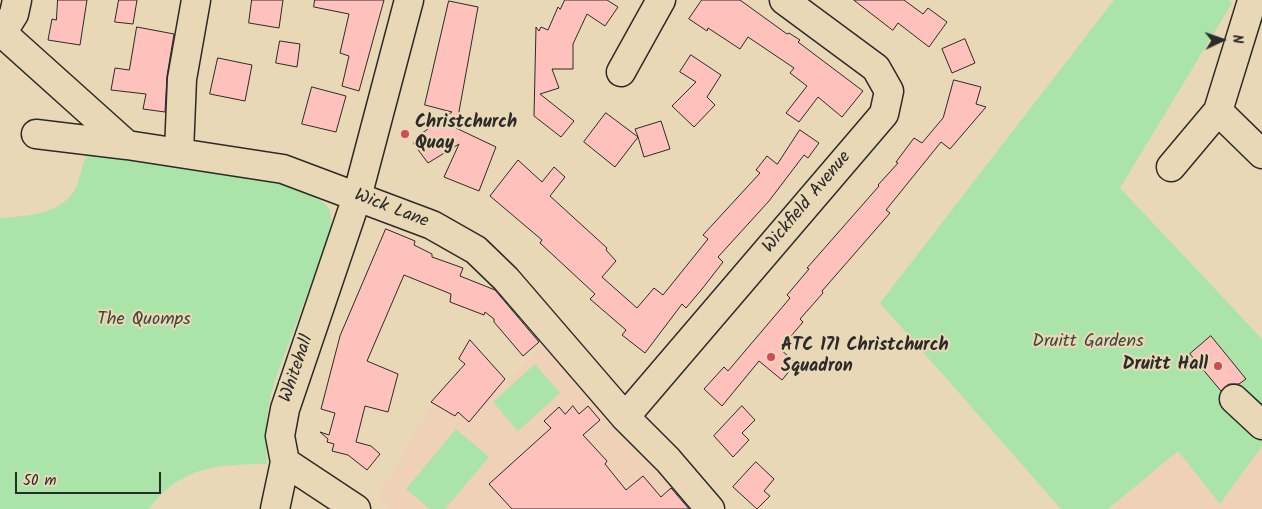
<!DOCTYPE html>
<html>
<head>
<meta charset="utf-8">
<style>
	body { margin:0 }
	#map { position:relative; width:1262px; height:509px; overflow:hidden; background:#e9d8b5; font-family:Kalam,sans-serif }
	canvas { display:block }
	.north { position:absolute; left:1197px; top:15px; width:50px; height:50px; -webkit-text-stroke:4px #e9d8b5; paint-order:stroke; rotate:87deg; font-size:14px; font-weight:700; line-height:20px; text-align:center; color:#2b2b2b }
	.north::after { content:''; display:block; margin:auto; width:18px; height:22px; background:#2b2b2b; clip-path:polygon(50% 0,100% 100%,50% 72%,0 100%) }
	.scale { position:absolute; left:15px; top:472px; width:146px; height:22px; box-sizing:border-box; border:2px solid #2b2b2b; border-top:0; padding-left:6px; font-size:15px; line-height:18px; white-space:nowrap; color:#2b2b2b; -webkit-text-stroke:4px #e9d8b5; paint-order:stroke }
</style>
</head>
<body>
<div id="map">
<canvas width="1262" height="509"></canvas>
<div class="north">N</div>
<div class="scale">50 m</div>
</div>
<script>
const c = document.querySelector('canvas').getContext('2d');
c.lineJoin = 'round';
function fillPath(path, color) { c.fillStyle = color; c.fill(path, 'evenodd'); }
function stroke(path, color, width, dash) { c.strokeStyle = color; c.lineWidth = width; c.lineCap = dash ? 'butt' : 'round'; c.setLineDash(dash || []); c.stroke(path); }
function write(font, color, halo, rows, align = 'center') {
  c.font = font + ' Kalam,sans-serif'; c.lineWidth = 4.5; c.setLineDash([]); c.textBaseline = 'middle'; c.strokeStyle = halo; c.fillStyle = color; for (const [text, x, y, turn = 0] of rows) {
    c.save(); c.translate(x, y); c.rotate((+turn || 0) * Math.PI / 180); c.textAlign = isNaN(turn) ? turn : align; if (halo) c.strokeText(text, 0, 0); c.fillText(text, 0, 0); c.restore();
  }
}
fillPath(new Path2D(`
	M544,343l30,39 101,101 -26,24 -5,2h-253l-14,-10 62,-108 34,25z
	M1262,446v63h-154l70,-58 42,53z`), '#efd1b7');
fillPath(new Path2D(`
	M1114,0h114l4,3 -112,185 142,151v107l-42,58 -42,-53 -70,58h-47l-181,-206z
	M100,154c45,6 200,21 227,52 6,7 4,18 3,26l-56,151c-9,33 -9,47 -7,81 -48,0 -87,2 -118,45h-149v-291c25,-2 59,-3 74,-27 7,-10 5,-23 14,-36z
	M535,364l25,29 -42,38 -25,-29z
	M456,429l33,28 -44,52h-15l-24,-20z`), '#aae4a8');
const building = new Path2D(`
	M58,0h29l-7,45 -32,-5 4,-21 4,1z
	M119,0h18l-4,24 -18,-2z
	M252,0h31l-4,28 -30,-5z
	M315,0h69l-25,91 -17,-5 7,-30 -9,-3 9,-39 -35,-7z
	M565,0h42l11,7 -13,19 -18,-12 -14,30v25h-21l7,19 -19,6 34,27 -13,16 -27,-21 2,-89 3,4 2,-4 7,3 10,-23 2,2z
	M702,0h38l47,34 2,-1 11,7 -2,2 65,49 -21,26 -24,-20 -19,25 -13,-9 21,-27 -17,-13 4,-5 -46,-31 -8,12 -32,-21 -1,3 -18,-12z
	M854,0h50l19,14 5,-6 19,14 -18,25 -31,-24 -5,7z
	M449,1l29,6 -22,121 40,19 -17,44 -35,-14 15,-33 -31,19 -15,-20 6,-5 -1,-2 34,-24 -27,-7z
	M137,27l37,7 -7,42 -2,36 -22,-3 3,-15 -35,-4 4,-22 14,2z
	M965,39l10,24 -23,10 -10,-24z
	M280,41l20,3 -3,23 -21,-4z
	M691,55l30,20 -14,22 8,8 -21,22 -22,-21 24,-24 -16,-10z
	M218,58l34,7 -7,36 -35,-7z
	M954,80l27,7 -5,17 10,3 -36,42 -9,-7 -55,68 4,3 -68,78 1,2 -23,26 3,3 -23,27 16,14 -14,17 -23,-19 -37,45 -18,-17 20,-22 4,4 62,-73 -3,-3 22,-26 -2,-1 72,-82 -1,-1 20,-22 -2,-1 18,-24 8,5 21,-25z
	M312,87l34,9 -10,36 -34,-8z
	M606,113l32,24 -3,-8 26,-8 9,28 -26,8 -6,-20 -23,30 -31,-25z
	M800,130l19,13 -11,15 -4,-3 -35,46 -51,56 5,5 -21,27 -16,19 -4,-4 -37,49 -23,-18 4,-5 -36,-31 5,-5 -55,-51 2,-3 -52,-44 28,-36 24,22 12,-15 11,10 -15,19 57,52 -1,2 10,11 -14,16 35,31 17,-20 9,7 45,-56 -5,-4 57,-62 -4,-3 11,-14 10,8z
	M386,229l29,12 -1,4 18,9v3l31,11 -3,8 35,14 44,52 -16,14 -29,-34v-3l-9,-7 -1,3 -34,-13 1,-8 -47,-19 -37,86 31,13 -10,38 -23,-6 -9,36 15,4 9,8 -13,16 -19,-15 -16,-4 2,-7 -7,-2 1,-3 -8,-7 9,3 6,-22 -14,-4 19,-73z
	M1211,336l35,43 -7,5h-10l-8,7 -31,-37z
	M470,340l35,39 -36,43 -11,-10 -3,4 -24,-14 34,-38 -6,-5z
	M573,406l6,8 9,-8 12,14 -17,15 24,26 -2,3 21,26 17,-14 18,21 10,-9 18,21h-177l-23,-25 62,-56 -7,-7 15,-14 6,7z
	M742,406l13,14 -13,13 7,7 -16,17 -19,-21z
	M756,462l18,17 -10,12 6,5 -13,13 -24,-22z`);
fillPath(building, '#fec1bc');
stroke(building, '#2b2b2b', 1);
const minor = new Path2D(`
	M0,31l127,114 156,24 149,56 44,25 30,29 119,138 43,43 42,49
	M2,33l12,-19 3,-14
	M621,72l40,-72
	M1218,111l44,43
	M36,134l91,11
	M179,152l3,-73 14,-79
	M1171,167l47,-56 34,-110
	M1234,399l28,26
	M625,417l259,-303 5,-23 -13,-23 -92,-68
	M285,462l71,47
	M275,509l10,-47 -5,-26 5,-27 72,-212 52,-197`);
stroke(minor, '#2b2b2b', 31);
stroke(minor, '#e9d8b5', 28);
for (const [x, y, r, color] of [
	[405,134,5,"#d1495b"],
	[771,357,5,"#d1495b"],
	[1218,366,5,"#d1495b"]
]) { const dot = new Path2D(); dot.arc(x, y, r, 0, 2 * Math.PI); c.fillStyle = color; c.fill(dot); stroke(dot, '#e9d8b5', 2); }
write('bold 18px', '#2b2b2b', '#e9d8b5', [
	["Christchurch",415,124],
	["Quay",415,145],
	["ATC 171 Christchurch",781,347],
	["Squadron",781,368],
	["Druitt Hall",1208,366,"right"]
], 'left');
write('18px', '#2b2b2b', '#e9d8b5', [
	["Wickfield Avenue",808,203,-50],
	["Wick Lane",391,210,21],
	["Whitehall",298,369,-71]
]);
write('18px', '#3e473e', '#e9d8b5', [
	["The Quomps",144,321],
	["Druitt Gardens",1088,343]
]);
</script>
</body>
</html>
